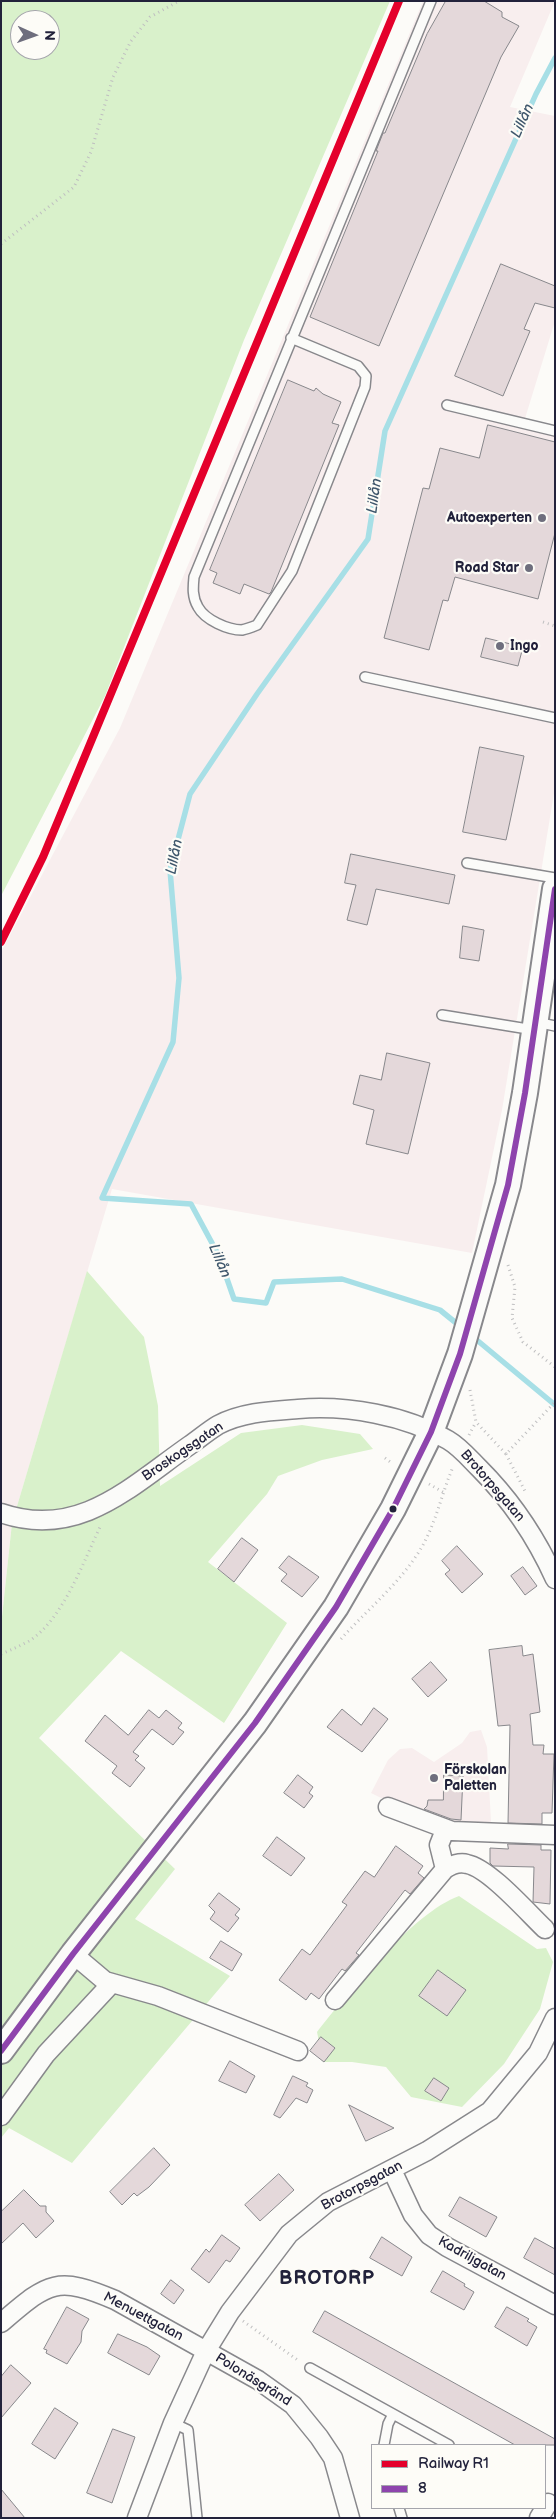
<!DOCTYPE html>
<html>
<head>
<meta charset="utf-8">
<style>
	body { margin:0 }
	#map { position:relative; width:556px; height:2519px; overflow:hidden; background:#fcfbf8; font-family:"Balsamiq Sans",sans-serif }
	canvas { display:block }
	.frame { position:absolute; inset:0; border:2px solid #22223b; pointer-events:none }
	.legend { position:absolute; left:371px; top:2444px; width:175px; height:65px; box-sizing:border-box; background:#fdfcf7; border:1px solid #a5a5ac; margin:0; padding:6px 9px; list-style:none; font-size:15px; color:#22223b }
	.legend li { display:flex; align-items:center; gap:10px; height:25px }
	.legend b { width:25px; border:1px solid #a5a5ac }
	.north { position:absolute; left:10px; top:10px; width:50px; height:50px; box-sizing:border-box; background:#fdfcf7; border:1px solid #a5a5ac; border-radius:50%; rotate:92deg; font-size:14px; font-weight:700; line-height:20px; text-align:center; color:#22223b }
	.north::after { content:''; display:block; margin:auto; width:18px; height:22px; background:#6e6e7d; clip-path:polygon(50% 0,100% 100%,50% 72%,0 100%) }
</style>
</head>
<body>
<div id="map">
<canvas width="556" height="2519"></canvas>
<div class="frame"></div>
<ul class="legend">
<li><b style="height:6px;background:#e4002b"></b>Railway R1</li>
<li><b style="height:6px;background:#8e44ad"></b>8</li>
</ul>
<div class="north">N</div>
</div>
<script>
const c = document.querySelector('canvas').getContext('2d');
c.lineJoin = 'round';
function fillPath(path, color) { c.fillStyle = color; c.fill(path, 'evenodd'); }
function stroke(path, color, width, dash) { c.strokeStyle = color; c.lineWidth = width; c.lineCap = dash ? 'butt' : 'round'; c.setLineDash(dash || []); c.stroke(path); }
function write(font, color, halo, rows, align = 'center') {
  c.font = font + ' "Balsamiq Sans",sans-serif'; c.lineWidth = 4.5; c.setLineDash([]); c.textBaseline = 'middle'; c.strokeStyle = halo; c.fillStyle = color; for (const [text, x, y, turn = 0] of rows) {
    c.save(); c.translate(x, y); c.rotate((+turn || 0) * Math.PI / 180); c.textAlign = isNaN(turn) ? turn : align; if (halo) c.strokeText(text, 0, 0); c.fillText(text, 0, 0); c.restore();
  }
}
fillPath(new Path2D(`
	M423,1h132l-45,106 45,9v205l-32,104 32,7v355l-53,323 -30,143 -360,-64 -100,334 -11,103v-674l119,-224z
	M481,1730l6,17 4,75h-61l-59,-29 17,-33 12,-11 12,-1 22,14 28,-19 8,-11z`), '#f8eeee');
fillPath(new Path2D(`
	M1,1h389l-146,339 -139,356 -104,200zM20,20h30v30h-30z
	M87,1271l57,66 14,69 2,80 81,-53 61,-8 58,9 13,15 -51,11 -44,16 -11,18 -59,68 79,61 -63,100 -103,-72 -82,87 136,131 -40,50 95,57 -158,187 -63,-35 -8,10v-512l11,-103z
	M459,1896l78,53 9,-1 7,14 -13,47 -36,55 -42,43 -51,-10 -25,-30 -34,-5h-29l-6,-30c31,-39 97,-120 142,-136z`), '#d9f1cb');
stroke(new Path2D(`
	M461,1327l-21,-17 -98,-31 -68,3 -8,21 -32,-4 -15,-43 -28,-52 -89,-6 71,-156 6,-64 -9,-108 20,-76 67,-100 111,-155 17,-108 151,-337 19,-36
	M472,1336l83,69`), '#a7dfe6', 5.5);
const building = new Path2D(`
	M446,1h38l18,11v5l17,9 -18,31 -122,289 -69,-29 68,-166h-2l7,-18h2l42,-99z
	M501,264l54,22v22l-20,-5 -11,26 6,2 -27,65 -48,-20z
	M288,380l26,11 2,-3 7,6 18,8 -9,21 7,2 -68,167 -2,2 -25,-10 -4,10 -27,-11 4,-10 -7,-3z
	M488,425l67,17v91l-17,66 -83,-22 -7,24 -5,-1 -14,50 -45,-12 39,-150 6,1 11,-41 39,10z
	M486,638l37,9 -5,19 -37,-9z
	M480,747l44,9 -18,84 -43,-8z
	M351,854l104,21 -6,29 -73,-15 -9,36 -20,-5 9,-35 -11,-2z
	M463,926l21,4 -5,31 -19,-3z
	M387,1053l43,10 -22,91 -42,-10 8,-34 -21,-6 7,-29 21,5z
	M242,1538l16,12 -24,32 -16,-13z
	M457,1546l26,28 -21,19 -17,-19 5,-4 -8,-9z
	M289,1556l30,21 -17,20 -21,-16 6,-7 -8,-6z
	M523,1567l14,19 -12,9 -14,-19z
	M522,1646l1,10 10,-2 7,58 -10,2 3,31h11l-1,9h11l-2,59h-10v11l-34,-1 2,-98 -12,1 -9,-76z
	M431,1662l16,18 -19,17 -16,-18z
	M374,1708l14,11 -26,33 -35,-25 15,-18 19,16z
	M149,1710l10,8 7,-8 16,13 -4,5 6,4 -11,13 -21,-16 -19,23 6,4 -4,4 10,8 -15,19 -18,-14 5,-7 -32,-25 20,-26 23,20z
	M298,1775l15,12 -4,6 4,3 -9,12 -20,-15z
	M444,1775l19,1 -2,44 -10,-1 -27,-10 3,-3 1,-6h15z
	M277,1837l28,21 -14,18 -28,-20z
	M508,1844l33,1v5h10l-1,54 -17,-2 1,-35 -41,-1 -3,-3v-15l18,1z
	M396,1846l27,20 -5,7 6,5 -14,16 -5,-4 -49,63 3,2 -14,16 -3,-2 -23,30 -8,-6 -5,7 -27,-20 23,-31 8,6 37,-50 -5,-3 23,-31 9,6z
	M219,1893l21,16 -5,6 4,3 -11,14 -18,-13 5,-7 -6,-6z
	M221,1941l21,13 -10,17 -22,-13z
	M438,1970l28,20 -19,26 -28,-20z
	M321,2037l14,11 -11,14 -14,-11z
	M230,2061l25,15 -9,17 -27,-12z
	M293,2076l15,7 -2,3 7,4 -6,13 -11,-5 -16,20 -6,-3z
	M434,2078l15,10 -8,13 -16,-10z
	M349,2105l45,23 -28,13z
	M154,2148l16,17 -21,22 -12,9 -3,-3 -12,12 -12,-13z
	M279,2174l15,16 -34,31 -15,-16z
	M24,2190l16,16h6v6l8,9 -18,17 -13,-15 -22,21v-32z
	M460,2197l37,20 -11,20 -37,-21z
	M222,2235l18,13 -10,14 -4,-2 -17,23 -18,-14 15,-20 3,3z
	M382,2237l30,20 -10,19 -32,-18z
	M535,2238l20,11v26l-31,-17z
	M443,2271l22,13 -1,2 10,6 -10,18 -33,-18z
	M171,2280l13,10 -10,14 -13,-10z
	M67,2307l22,12 -7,12 -1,11 -14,22 -21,-11 1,-3 -3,-1z
	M507,2307l22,12 -2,2 10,6 -10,19 -32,-19z
	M325,2311l230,128v6h-40l-202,-113z
	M118,2334l29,13 13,9 -11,19 -41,-22z
	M11,2365l20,18 -30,35v-41z
	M55,2408l23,15 -23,36 -23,-15z
	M113,2429l22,8 -23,66 -25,-10z
	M1,2489l24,29h-24z`);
fillPath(building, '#e4d8da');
stroke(building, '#88888c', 1);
const lane = new Path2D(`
	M291,338l67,28 8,10 -1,11 -73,184 -35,54c-5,2 -10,4 -15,5 -14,0 -37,-10 -44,-23 -6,-10 -5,-20 -4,-30 78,-192 157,-384 237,-576
	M447,405l108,26
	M365,677l190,41
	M467,863l88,15
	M442,1015l92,15
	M536,1022l19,4
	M310,2368l139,77
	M173,2423l15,7 9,88
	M384,2445l4,-21 5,-10
	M399,2508l3,10`);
const street = new Path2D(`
	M1,1513c78,27 130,-27 189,-68 9,-6 18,-14 28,-20 25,-13 53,-14 80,-16 49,-4 107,6 150,31 12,7 21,18 31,28 32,32 57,69 76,111
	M388,1807l64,24 103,4
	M445,1869c6,-4 15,-7 22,-5 22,4 61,49 78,65
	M73,1954l32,27 53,15 140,55
	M335,2000l110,-131 -6,-24 6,-15
	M1,2116l45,-62 66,-71
	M392,2170l21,45 16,20 18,12 108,58
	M1,2323c46,-39 54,-49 114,-23l143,80 35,25 26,32 14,21 17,60
	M137,2518l36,-95 33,-72 24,-39 59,-78 39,-32 99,-51 63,-40 48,-58 17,-35
	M539,2518l9,-15`);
const secondary = new Path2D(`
	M1,2051l72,-97 182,-231 81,-116 57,-98 38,-77 29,-78 48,-169 17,-92 30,-204`);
stroke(lane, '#88888c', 12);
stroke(street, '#88888c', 21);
stroke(secondary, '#88888c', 28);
stroke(new Path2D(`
	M1,244l73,-57 17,-35 22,-75 18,-36 19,-24 29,-16
	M543,622l12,4
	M508,1265l7,22 -3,31 11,24 32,25
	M470,1390l6,32 30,32 49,-52
	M469,1435l7,-13
	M506,1454l19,37
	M385,1458l8,6
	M429,1484l14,8
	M341,1639c26,-29 59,-56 79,-89 16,-26 21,-55 33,-83
	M1,1654c10,-4 19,-8 28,-13 34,-21 55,-81 72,-116
	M243,2321l56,40`), '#bfbfc0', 3, [1, 4]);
stroke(lane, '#fbfbf9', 9);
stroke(street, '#fbfbf9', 18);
stroke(secondary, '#fbfbf9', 24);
stroke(new Path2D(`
	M1,2051l72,-97 182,-231 81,-116 57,-98 38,-77 29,-78 48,-169 17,-92 30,-204`), '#8e44ad', 6);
stroke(new Path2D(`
	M1,942l42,-85 356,-856`), '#e4002b', 8);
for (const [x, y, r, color] of [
	[542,518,5,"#6e6e7d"],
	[529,568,5,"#6e6e7d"],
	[500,646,5,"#6e6e7d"],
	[393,1509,4.5,"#22223b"],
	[434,1778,5,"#6e6e7d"]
]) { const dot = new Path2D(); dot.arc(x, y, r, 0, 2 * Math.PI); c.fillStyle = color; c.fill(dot); stroke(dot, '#fdfcf7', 2); }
write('bold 14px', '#22223b', '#fdfcf7', [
	["Autoexperten",532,518],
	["Road Star",519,568],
	["Ingo",510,646,"left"],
	["Förskolan",444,1770,"left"],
	["Paletten",444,1786,"left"]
], 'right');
write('14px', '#22223b', '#fdfcf7', [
	["Broskogsgatan",183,1452,-34],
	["Brotorpsgatan",492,1486,49],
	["Brotorpsgatan",362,2186,-28],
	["Kadriljgatan",472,2259,29],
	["Menuettgatan",143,2317,28],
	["Polonäsgränd",253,2380,32]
]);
write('italic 15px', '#3f576c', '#fdfcf7', [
	["Lillån",523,121,-66],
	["Lillån",375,496,-82],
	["Lillån",175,857,-79],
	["Lillån",219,1261,67]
]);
c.letterSpacing = '1px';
write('bold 19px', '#22223b', '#fdfcf7', [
	["BROTORP",327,2279]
]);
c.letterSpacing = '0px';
</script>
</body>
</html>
